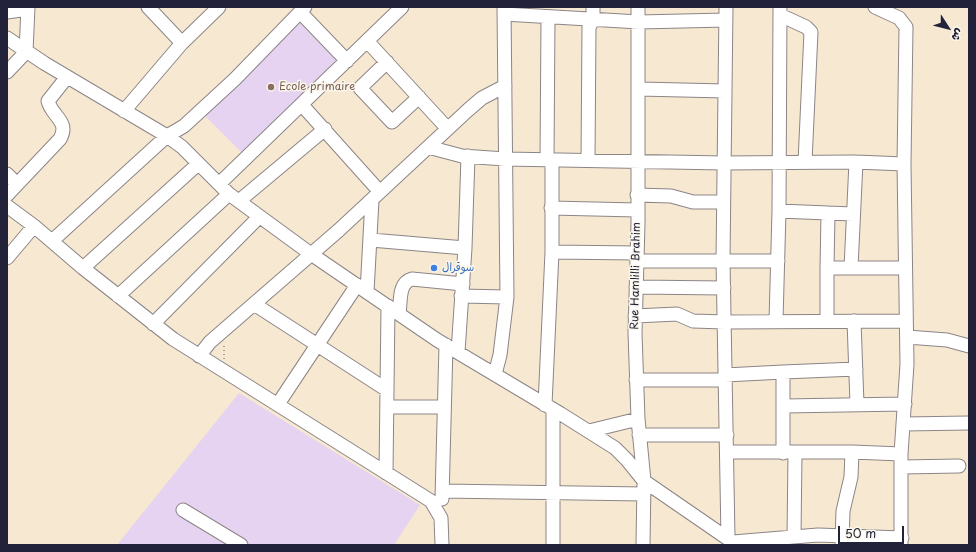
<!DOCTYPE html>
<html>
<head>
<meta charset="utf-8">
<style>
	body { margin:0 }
	#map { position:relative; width:976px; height:552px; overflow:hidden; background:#f7e8d2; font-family:"Playpen Sans","Playpen Sans Arabic",sans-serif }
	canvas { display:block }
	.frame { position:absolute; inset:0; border:8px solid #22223b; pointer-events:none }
	.north { position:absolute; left:928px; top:8px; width:40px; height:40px; -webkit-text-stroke:3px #fbf7ec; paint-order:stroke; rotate:126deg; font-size:11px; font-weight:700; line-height:16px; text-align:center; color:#22223b }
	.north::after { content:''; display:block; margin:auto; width:14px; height:18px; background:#22223b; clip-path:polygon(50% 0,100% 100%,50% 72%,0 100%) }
	.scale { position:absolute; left:838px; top:526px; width:66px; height:18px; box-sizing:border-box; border:2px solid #22223b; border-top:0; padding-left:5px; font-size:12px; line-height:14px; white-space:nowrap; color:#22223b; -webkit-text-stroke:3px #fbf7ec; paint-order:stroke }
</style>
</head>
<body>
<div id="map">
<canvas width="976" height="552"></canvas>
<div class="frame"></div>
<div class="north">ش</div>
<div class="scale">50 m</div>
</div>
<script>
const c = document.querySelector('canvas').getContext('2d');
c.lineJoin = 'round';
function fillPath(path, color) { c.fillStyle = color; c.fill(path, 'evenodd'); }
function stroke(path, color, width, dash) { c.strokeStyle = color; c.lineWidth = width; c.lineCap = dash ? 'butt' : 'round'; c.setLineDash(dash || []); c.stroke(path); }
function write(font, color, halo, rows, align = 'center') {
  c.font = font + ' "Playpen Sans","Playpen Sans Arabic",sans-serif'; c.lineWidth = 3; c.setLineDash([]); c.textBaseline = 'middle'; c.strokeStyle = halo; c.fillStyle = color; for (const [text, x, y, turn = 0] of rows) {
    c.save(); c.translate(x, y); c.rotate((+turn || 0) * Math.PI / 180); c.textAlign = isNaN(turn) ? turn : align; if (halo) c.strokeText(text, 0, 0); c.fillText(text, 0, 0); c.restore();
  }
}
fillPath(new Path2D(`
	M298,21l38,39 -90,97 -43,-43z
	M239,393l181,112 -26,40h-277z`), '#e5d3f1');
const minor = new Path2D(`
	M148,7l34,36
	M402,7l-183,177 10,10 82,60 126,86 124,74 54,34 12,12 17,21 93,64
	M504,7l3,290
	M638,7v216l-3,110 3,86 6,62 -1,64
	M726,7l-3,253 5,278
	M780,7l-1,204 49,2
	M875,7l24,11 7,9 -2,137
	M7,12l21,-3
	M300,12l47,49
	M504,14l135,8 87,-2
	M780,15l26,12 5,5 -6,130
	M7,38l37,25 123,73 15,11 37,37
	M368,42l79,86
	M387,62l-27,26 32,34 27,-25
	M7,72l19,-20 2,-45
	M639,89l86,2
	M302,105l78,87
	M124,111l58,-68 37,-36
	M428,147l34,9 43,3 219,4 132,-1 48,2 3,200 -6,90
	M547,160l1,-143
	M588,160l1,-133 4,-7v-13
	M7,174l10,10
	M7,195l53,-56c10,-18 -8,-22 -12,-38l19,-24
	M637,195l34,1 22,6h30
	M239,201l86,-72
	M7,206l27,20
	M551,208l86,2
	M371,240l94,8 -7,104
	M52,241l115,-105 17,-10 51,-47 70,-72
	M465,248l3,-92
	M552,252l85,1
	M7,258l27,-32 49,42 90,71 258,162 10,17 1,27
	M637,261h141
	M83,268l115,-104
	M827,268l1,-55 25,1
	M851,268l5,-106
	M636,287l88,1
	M367,292l5,-92
	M118,296l111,-102
	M461,296l46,1 -7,58 -5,19
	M254,304l133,86
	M399,314c2,-13 -1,-31 13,-35l51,5
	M635,316l42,-2 16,7 31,1 182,-1
	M776,321l3,-110
	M827,321v-53h78
	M854,321l3,83
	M153,324l106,-107
	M907,337l40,3 22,6
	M199,356l11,-14 129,-112 129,-120 14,-12 23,-12
	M783,372l73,-3
	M725,375l58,-3v81
	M636,380h90
	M278,404l79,-119
	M545,405l7,-153v-92
	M784,406l121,-2
	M387,407h57
	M553,409v136
	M903,424l66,-1
	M589,431l49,-12
	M639,435h88
	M727,452h125l49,2v91
	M901,467l58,-1
	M386,473l2,-167
	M442,491l202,3
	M442,499l4,-154
	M183,510l58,35
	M794,537l1,-84
	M733,542l85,-7 84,3
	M842,543l1,-32 8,-34 1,-25`);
stroke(minor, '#8c8586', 15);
stroke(new Path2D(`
	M224,359v-15`), '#8c8586', 1.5, [1, 3]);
stroke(minor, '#fff', 13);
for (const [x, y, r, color] of [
	[271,87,4,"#8d6e63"],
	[434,268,4,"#3f7fe0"]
]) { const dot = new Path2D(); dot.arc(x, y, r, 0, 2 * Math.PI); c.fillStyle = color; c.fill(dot); stroke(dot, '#fbf7ec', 1.5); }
write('11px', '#785e54', '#fbf7ec', [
	["Ecole primaire",279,87]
], 'left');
write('11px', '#366cbe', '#fbf7ec', [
	["سوقرال",442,268]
], 'left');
write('11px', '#22223b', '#fbf7ec', [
	["Rue Hamlilli Brahim",636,276,-89]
]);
</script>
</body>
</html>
